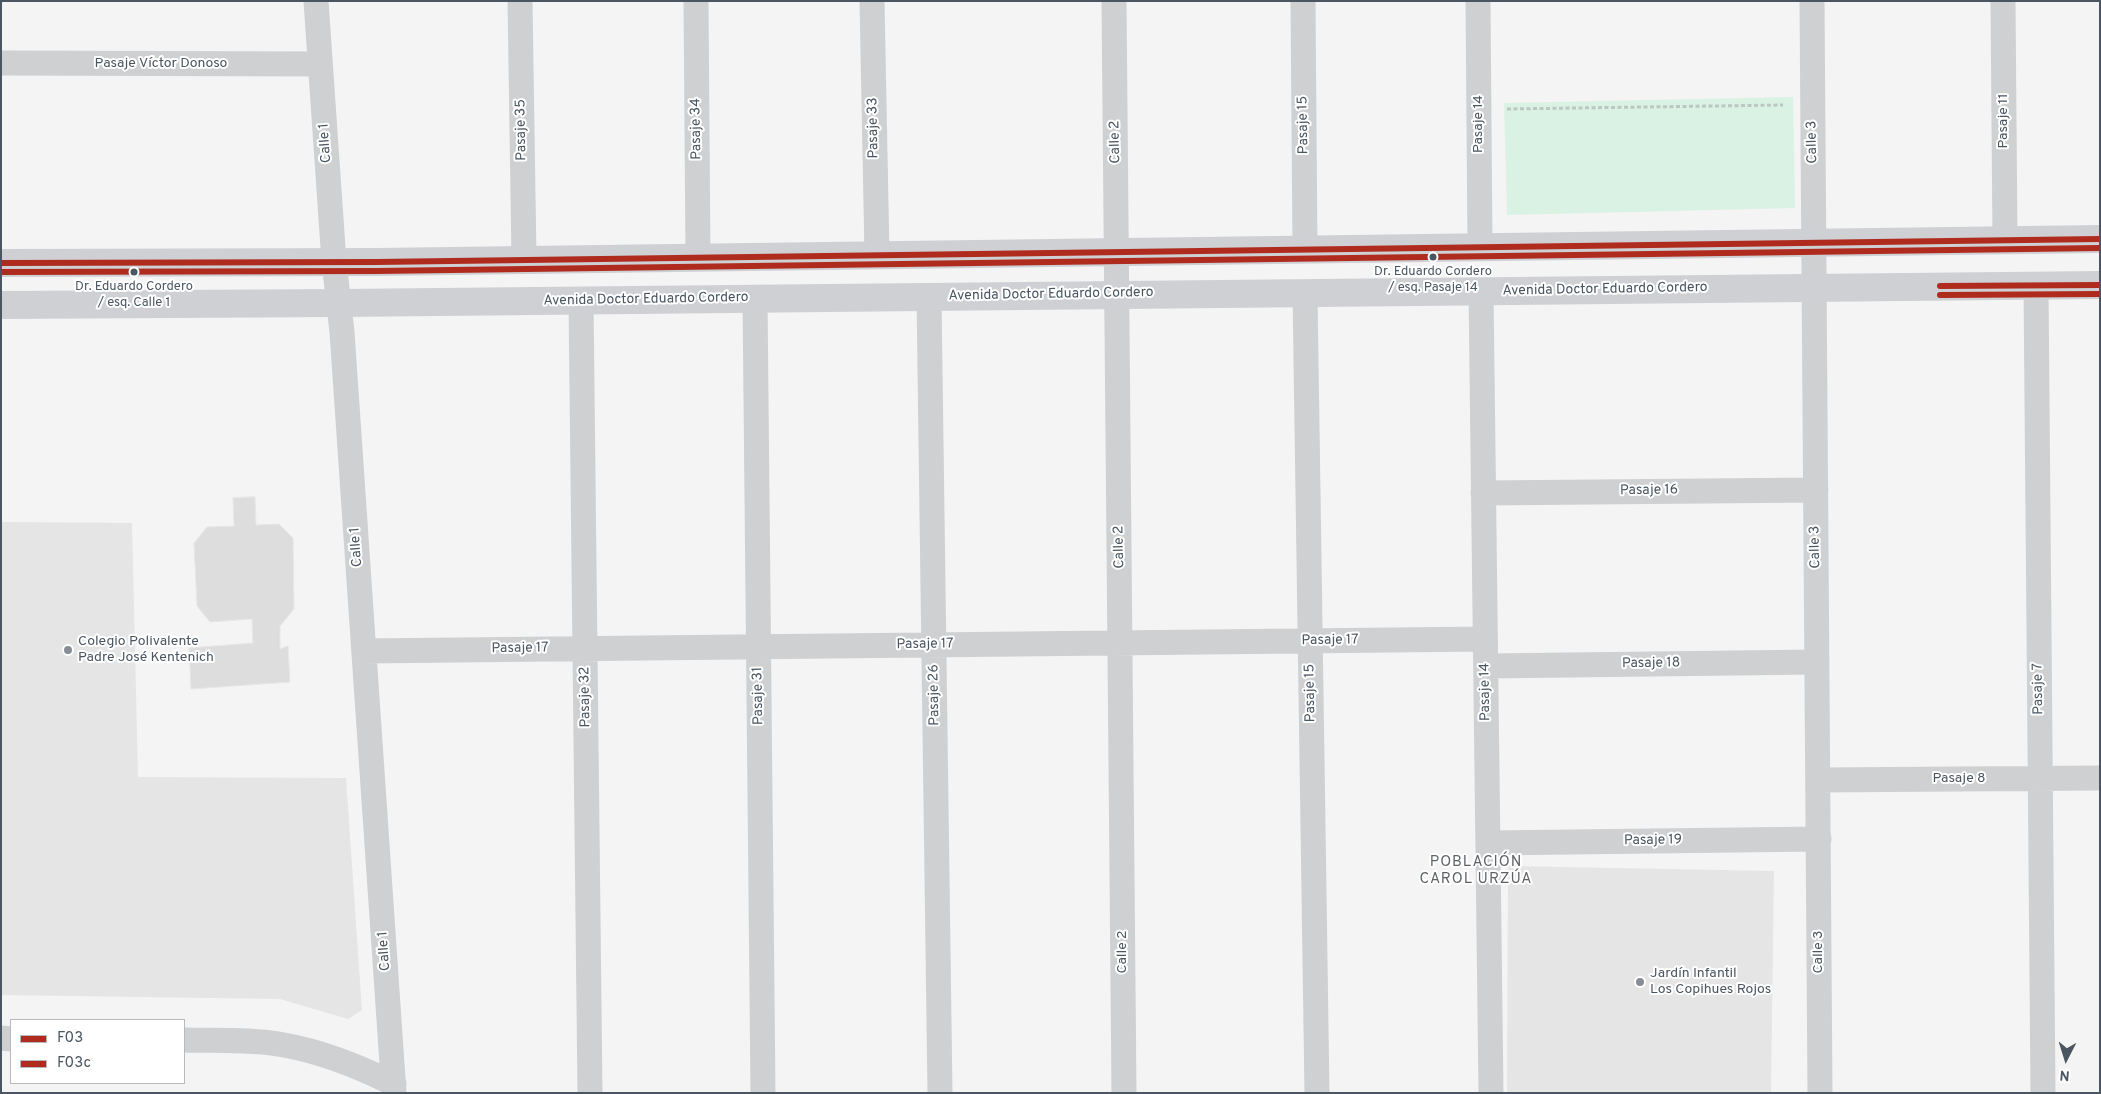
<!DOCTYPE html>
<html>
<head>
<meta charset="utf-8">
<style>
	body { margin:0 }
	#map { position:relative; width:2101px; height:1094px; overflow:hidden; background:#f4f4f4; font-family:Overpass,sans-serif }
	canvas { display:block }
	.frame { position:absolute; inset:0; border:2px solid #4a5661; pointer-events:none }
	.legend { position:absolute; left:10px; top:1019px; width:175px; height:65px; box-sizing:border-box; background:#fff; border:1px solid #b7bbc0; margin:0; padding:6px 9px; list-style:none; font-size:15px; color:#4a5661 }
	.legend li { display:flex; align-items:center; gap:10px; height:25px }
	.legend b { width:25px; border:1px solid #b7bbc0 }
	.north { position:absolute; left:2041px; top:1034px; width:50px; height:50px; -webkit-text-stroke:4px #fff; paint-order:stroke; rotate:185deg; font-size:14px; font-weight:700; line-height:20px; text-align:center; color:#4a5661 }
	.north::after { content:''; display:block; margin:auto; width:18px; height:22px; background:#4a5661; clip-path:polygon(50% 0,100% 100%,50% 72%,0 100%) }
</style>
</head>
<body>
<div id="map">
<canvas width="2101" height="1094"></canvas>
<div class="frame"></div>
<ul class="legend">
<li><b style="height:6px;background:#af2b1e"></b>F03</li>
<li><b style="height:6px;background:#af2b1e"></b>F03c</li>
</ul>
<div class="north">N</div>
</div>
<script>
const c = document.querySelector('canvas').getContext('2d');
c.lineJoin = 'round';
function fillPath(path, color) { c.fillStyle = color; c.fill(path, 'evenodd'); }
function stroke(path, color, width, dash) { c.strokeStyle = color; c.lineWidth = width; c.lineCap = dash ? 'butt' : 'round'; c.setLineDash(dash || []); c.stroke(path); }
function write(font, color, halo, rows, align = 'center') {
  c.font = font + ' Overpass,sans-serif'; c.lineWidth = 4; c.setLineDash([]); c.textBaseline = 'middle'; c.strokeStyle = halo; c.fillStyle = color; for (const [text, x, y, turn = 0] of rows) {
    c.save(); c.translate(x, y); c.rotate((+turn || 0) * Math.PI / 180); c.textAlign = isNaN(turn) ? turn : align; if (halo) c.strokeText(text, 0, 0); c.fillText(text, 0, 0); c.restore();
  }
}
fillPath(new Path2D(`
	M1,522l131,1 6,254 208,1 16,232 -14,9 -68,-20 -279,-4z
	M1508,866l266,5 -3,222h-264z`), '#e6e5e6');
fillPath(new Path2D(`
	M1793,97l2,111 -288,7 -3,-112z`), '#d9f2e3');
const building = new Path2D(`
	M255,497l1,28 23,-1 14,14 1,71 -14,17v23l8,-3 2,36 -99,7 -2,-41 64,-5 -1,-24 -42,3 -13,-16 -3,-63 13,-16 27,-1 -1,-28z`);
fillPath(building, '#ddddde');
stroke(building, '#e5e6e7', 1);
stroke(new Path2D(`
	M1507,109l276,-4`), '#bcc7c4', 3, [4, 2.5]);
stroke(new Path2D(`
	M316,1l18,261 8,70 52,761
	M520,1l4,258
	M696,1l2,257
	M872,1l5,254
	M1114,1l10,1092
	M1303,1l2,249
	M1478,1l2,246
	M1812,1l8,1092
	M2003,1l2,240
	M1,63l319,1
	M2036,285l7,808
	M1481,291l10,802
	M1305,293l12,800
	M929,297l11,796
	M755,298l8,795
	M581,301l9,792
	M1483,493l333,-3
	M364,651l1121,-12
	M1486,666l331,-4
	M1819,780l281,-2
	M1488,843l331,-4
	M1,1038l10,1
	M184,1040c33,1 67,-1 100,5 39,7 74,21 110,39`), '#ced0d2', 25);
stroke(new Path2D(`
	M1,263l375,-1 1724,-23
	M1,305l339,-2 1760,-18`), '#ced0d4', 28);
stroke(new Path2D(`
	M1,263l375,-1 1724,-23
	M1940,286l160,-1`), '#af2b1e', 6);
stroke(new Path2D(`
	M1,272l375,-1 1724,-23
	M1940,295l160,-1`), '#af2b1e', 6);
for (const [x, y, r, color] of [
	[1433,257,4.5,"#4a5661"],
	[134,272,4.5,"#4a5661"],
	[68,650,5,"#868d94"],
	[1640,982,5,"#868d94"]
]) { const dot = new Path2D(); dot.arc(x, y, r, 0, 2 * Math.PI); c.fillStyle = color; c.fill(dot); stroke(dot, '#fff', 2); }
write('13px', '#4a5661', '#fff', [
	["Dr. Eduardo Cordero",1433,272],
	["/ esq. Pasaje 14",1433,288],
	["Dr. Eduardo Cordero",134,287],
	["/ esq. Calle 1",134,303]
]);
write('14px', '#4a5661', '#fff', [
	["Pasaje Víctor Donoso",161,64],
	["Pasaje 11",2004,121,-90],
	["Pasaje 14",1479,124,-90],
	["Pasaje 15",1304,125,-91],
	["Pasaje 33",874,128,-91],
	["Pasaje 34",697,129,-91],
	["Pasaje 35",522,130,-91],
	["Calle 2",1116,142,-91],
	["Calle 3",1813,142,-91],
	["Calle 1",326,143,-94],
	["Avenida Doctor Eduardo Cordero",1605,290,-1],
	["Avenida Doctor Eduardo Cordero",1051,295,-1],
	["Avenida Doctor Eduardo Cordero",646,300,-1],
	["Pasaje 16",1649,491,-1],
	["Calle 1",357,547,-94],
	["Calle 2",1120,547,-91],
	["Calle 3",1816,547,-91],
	["Pasaje 17",1330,641,-1],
	["Pasaje 17",925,645,-1],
	["Pasaje 17",520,649,-1],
	["Pasaje 18",1651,664,-1],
	["Pasaje 7",2039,689,-91],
	["Pasaje 14",1486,692,-91],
	["Pasaje 15",1311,693,-91],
	["Pasaje 26",935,695,-91],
	["Pasaje 31",759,696,-91],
	["Pasaje 32",586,697,-91],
	["Pasaje 8",1959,779],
	["Pasaje 19",1653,841,-1],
	["Calle 1",385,951,-94],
	["Calle 2",1123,952,-90],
	["Calle 3",1819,952,-90]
]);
write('14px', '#4a5661', '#fff', [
	["Colegio Polivalente",78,642],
	["Padre José Kentenich",78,658],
	["Jardín Infantil",1650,974],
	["Los Copihues Rojos",1650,990]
], 'left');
c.letterSpacing = '1px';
write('15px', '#5f6368', '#fff', [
	["POBLACIÓN",1476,863],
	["CAROL URZÚA",1476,880]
]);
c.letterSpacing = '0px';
</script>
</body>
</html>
